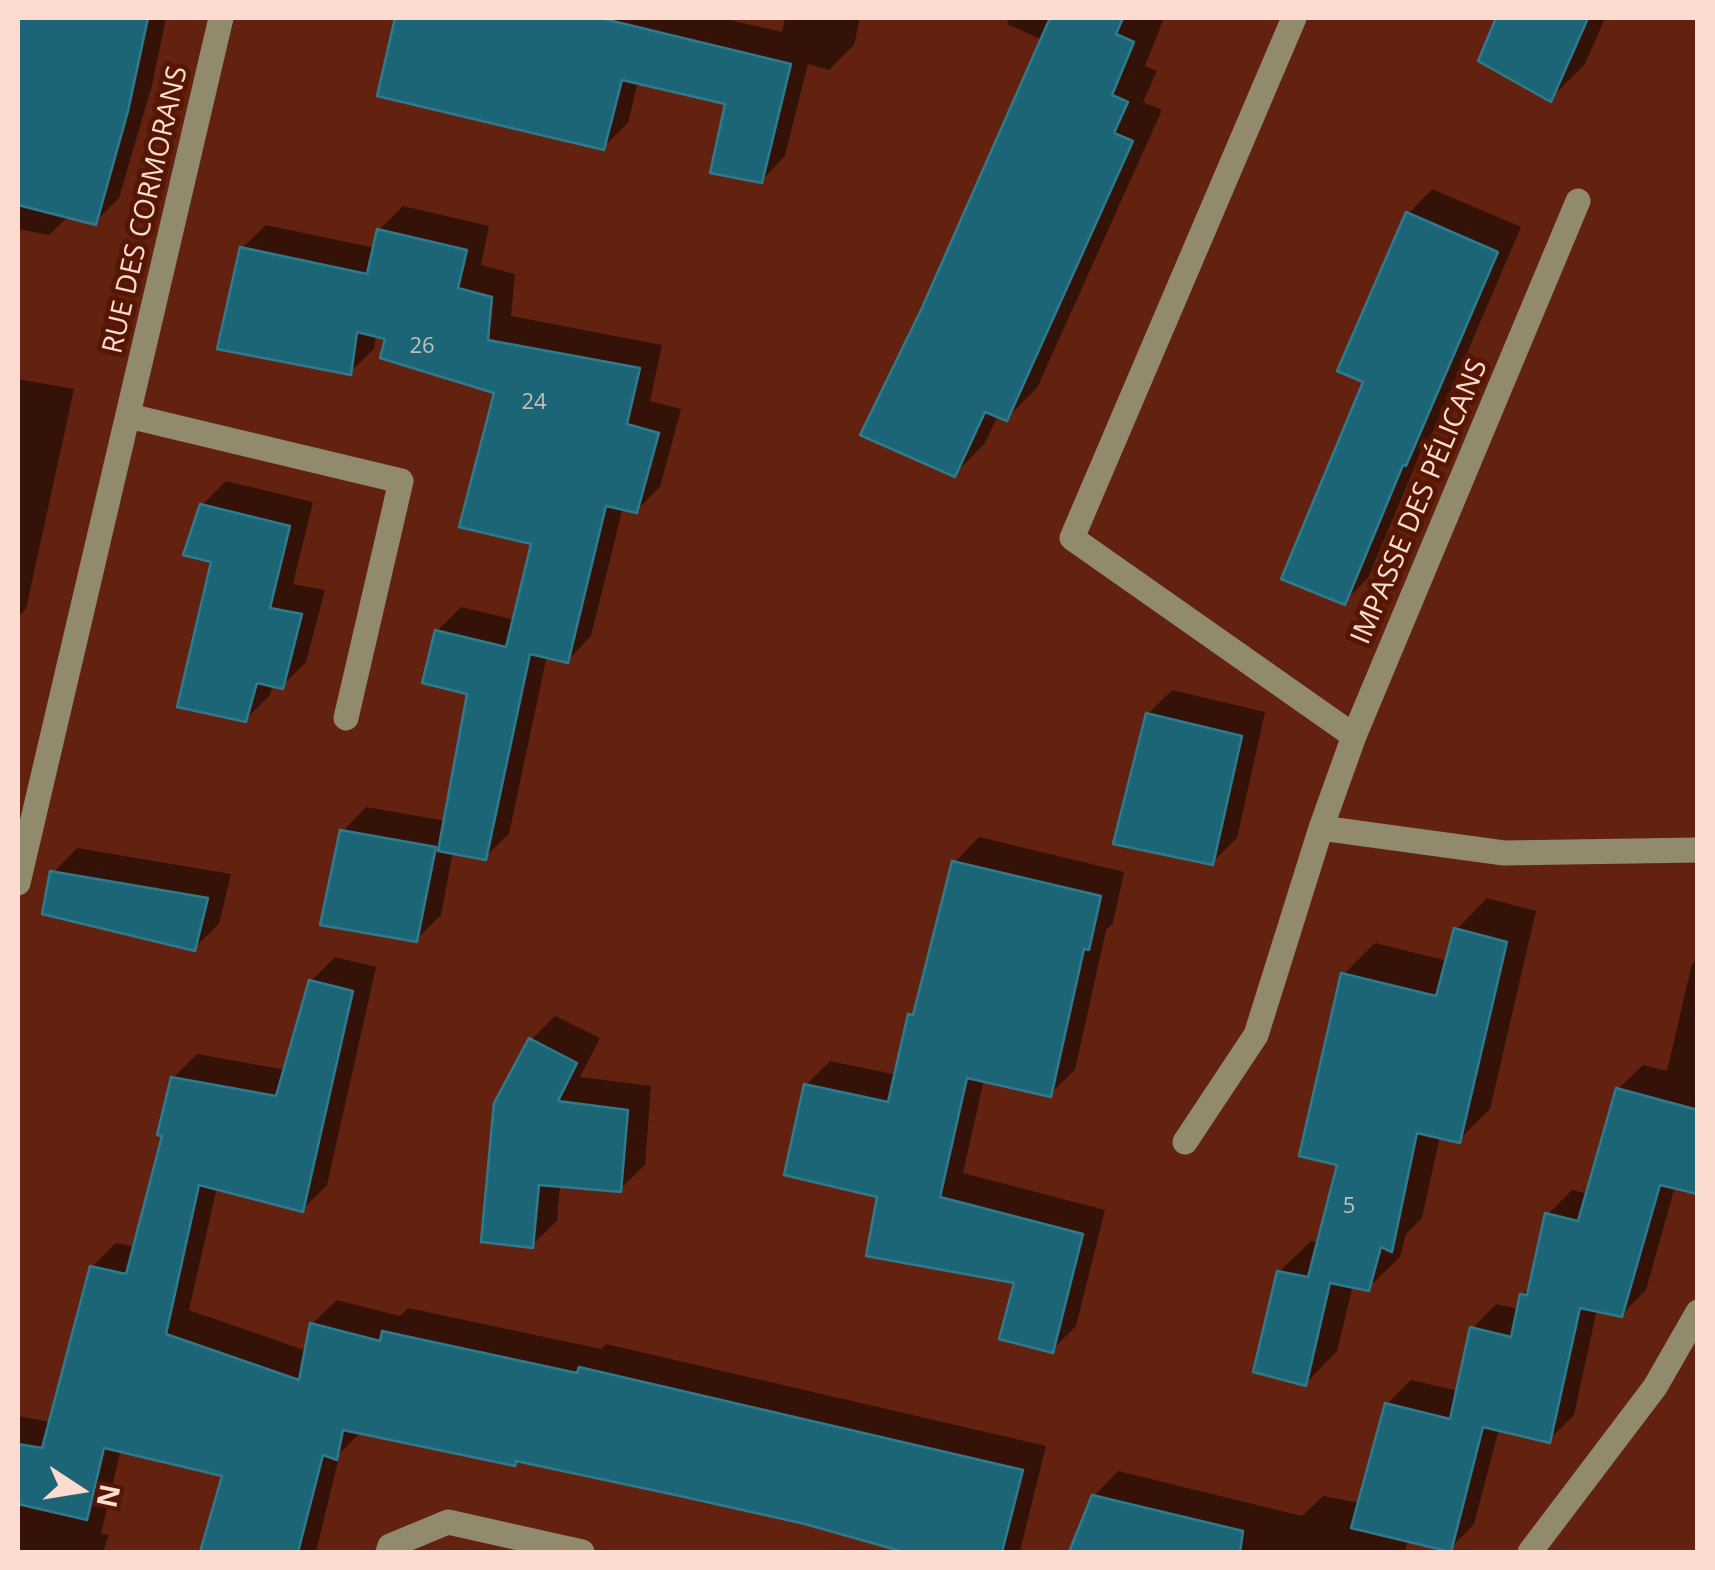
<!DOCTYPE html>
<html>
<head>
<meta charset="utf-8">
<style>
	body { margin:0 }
	#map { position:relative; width:1715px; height:1570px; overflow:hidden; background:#62220f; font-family:"Open Sans",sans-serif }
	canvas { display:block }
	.frame { position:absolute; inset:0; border:20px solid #fcdbd1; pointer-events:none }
	.north { position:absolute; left:30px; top:1440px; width:100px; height:100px; -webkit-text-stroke:8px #561604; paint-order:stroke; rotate:102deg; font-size:28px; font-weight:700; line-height:40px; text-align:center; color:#fcdbd1 }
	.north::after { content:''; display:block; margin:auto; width:35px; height:45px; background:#fcdbd1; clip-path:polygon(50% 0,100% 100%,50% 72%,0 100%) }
</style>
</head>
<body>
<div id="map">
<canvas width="1715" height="1570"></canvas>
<div class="frame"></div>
<div class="north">N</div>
</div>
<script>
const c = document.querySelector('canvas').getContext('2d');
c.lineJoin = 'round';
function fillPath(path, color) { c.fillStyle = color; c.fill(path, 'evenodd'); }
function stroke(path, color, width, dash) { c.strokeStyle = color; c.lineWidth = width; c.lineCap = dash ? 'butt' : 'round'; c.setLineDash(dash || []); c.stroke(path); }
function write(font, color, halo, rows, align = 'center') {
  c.font = font + ' "Open Sans",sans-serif'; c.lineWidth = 10; c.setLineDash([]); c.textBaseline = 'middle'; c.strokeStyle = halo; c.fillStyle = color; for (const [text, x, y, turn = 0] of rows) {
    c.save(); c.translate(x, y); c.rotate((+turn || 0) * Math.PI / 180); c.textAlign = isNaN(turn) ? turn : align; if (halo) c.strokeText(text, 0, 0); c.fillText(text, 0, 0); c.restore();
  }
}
fillPath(new Path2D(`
	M18,18h148l-14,67 -33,113 -24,24 -26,-6 -20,19 -31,-6z
	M398,18h323l61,14 3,-14h75l-6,27 -25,25 -21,-6 -23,92 -24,25 -33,-79 -90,-21 -10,42 -25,24 -223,-52z
	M1010,18h154l-19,48 12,5 -14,31 19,8 -125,278 -30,30 -9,-3 -13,28 -30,31 -32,-162 120,-272 -36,-16z
	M1499,18h106l-20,46 -35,35 -69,-39z
	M1432,189l89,38 -91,212 -7,8 -55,131 -24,24 22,-221 42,-167z
	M403,206l86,20 -8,39 34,9 -4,42 151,29 -12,56 31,8 -21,78 -24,24 -13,-4 -32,129 -23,24 -21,-5 -38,179 -24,23 -32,-6 -12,64 -25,25 -74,-108 24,-25 80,14 24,-129 -33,-61 24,-24 54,13 19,-78 -37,-151 -109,-54 -12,-3 -2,15 -24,23 -108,-124 24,-23 109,23 4,-18z
	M18,379l56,10 -48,220 -8,8z
	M226,481l87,21 -20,82 32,6 -19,72 -24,24 -9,-2 -3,11 -25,25 -43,-215z
	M1172,690l93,22 -28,126 -24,24 -65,-148z
	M979,837l145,35 -11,51 -7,7 -31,140 -25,24 -66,-15 -21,94 142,37 -29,116 -24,24 -35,-69 -137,-86 -74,-110 24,-24 67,14 13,-60 7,-7 38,-146z
	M77,848l154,26 -12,50 -25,24 -141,-75z
	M1487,898l49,13 -46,198 -31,31 -19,-4 -18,82 -16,16 -6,23 -32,31 -15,-3 -16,66 -31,32 -27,-111 32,-31 9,2 20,-79 3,-189 32,-32 73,18 8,-31z
	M335,957l41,10 -49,218 -24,24 -86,-22 -28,123 118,41 5,-27 25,-24 63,16 8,-8 193,41 5,-5 440,102 -26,105 -104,1 -110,-31 -287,-62 -5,5 -152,-33 -22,22 -24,99h-113l22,-78 -104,-25 -20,85 8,1 -6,17h-85v-136l33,6 41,-155 24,-24 20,4 29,-112 8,-57 24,-24 89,16 25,-89z
	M1698,959v231l-23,-4 -29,104 -25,25 -24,-6 -23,106 -25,25 -50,-11 -25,95 -24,25 -42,-10 -3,13h-333l22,-56 24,-25 184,45 21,-20 37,7 27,-99 24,-24 48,11 13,-62 24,-25 23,5 3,-14 9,-9 17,-72 24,-24 16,4 30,-105 25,-24 24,6 25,-107z
	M555,1016l45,22 -20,39 71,9 -6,79 -25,24 -60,-4 -3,36 -25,24 -1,-205z`), '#0007');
const building = new Path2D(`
	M18,18h130l-20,93 -32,114 -78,-20z
	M395,18h205l191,46 -29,119 -52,-10 15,-69 -103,-24 -18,70 -227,-54z
	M1050,18h73l-7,16 18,8 -22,53 16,7 -14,31 19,8 -126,280 -22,-9 -30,65 -95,-42 61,-125z
	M1496,18h92l-37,84 -73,-41z
	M1406,212l92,40 -92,214 -3,-1 -58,140 -64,-26 82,-197 -26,-11z
	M377,229l90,21 -9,38 34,9 -4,43 152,28 -13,56 32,9 -22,80 -31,-7 -38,157 -38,-9 -44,206 -48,-9 29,-157 -45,-11 13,-53 71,17 25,-103 -72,-17 35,-134 -114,-35 5,-19 -28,-7 -6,43 -134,-26 23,-102 127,27z
	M200,504l90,22 -20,82 32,6 -19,75 -26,-6 -11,39 -69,-15 34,-145 -28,-7z
	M1146,713l96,23 -29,129 -100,-21z
	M340,830l96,17 -19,95 -97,-17z
	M952,861l149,35 -12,54 -5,-1 -33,148 -84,-19 -27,119 143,37 -30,119 -54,-14 15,-56 -148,-27 11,-59 -93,-22 20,-91 84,18 20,-88 5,1z
	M50,871l158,27 -13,53 -153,-37z
	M1454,928l53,14 -47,201 -43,-10 -25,119 -11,-5 -12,44 -39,-8 -24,103 -53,-14 24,-101 31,6 29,-112 -38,-9 42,-183 95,23z
	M309,980l44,11 -50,221 -104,-27 -33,149 133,46 11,-57 70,18 2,-10 195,42 2,-6 444,103 -21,82h-98l-99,-28 -125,-28 -164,-35 -1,5 -172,-36 -6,30 -14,-5 -25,97h-98l22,-76 -118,-28 -17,72 -69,-16v-60l24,4 48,-182 36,8 36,-138 -5,-1 14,-58 105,19z
	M529,1038l48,25 -19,38 70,9 -7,82 -82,-7 -6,63 -52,-6 13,-139z
	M1616,1088l82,22v84l-38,-9 -38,132 -42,-9 -30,135 -67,-16 -32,125 -100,-24 34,-125 65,16 20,-92 41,10 9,-43 7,1 18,-82 33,8z
	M1092,1495l151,36 -3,21h-171z`);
fillPath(building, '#1c6576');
stroke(building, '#2f7a8c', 2.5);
stroke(new Path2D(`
	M1294,18l-222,520 282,198
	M129,416l272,65 -55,237
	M1321,828l33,-92 224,-535
	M18,883l203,-865
	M1185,1142l71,-107 65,-207 183,25 194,-3
	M388,1552l2,-6 58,-24 134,30
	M1530,1552l125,-165 43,-75`), '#918a6c', 25);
write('22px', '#c4beba', null, [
	["26",422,347],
	["24",534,403],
	["5",1349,1207]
]);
write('28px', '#fcdbd1', '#561604', [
	["RUE DES CORMORANS",146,210,-77],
	["IMPASSE DES PÉLICANS",1420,502,-67]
]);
</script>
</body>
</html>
